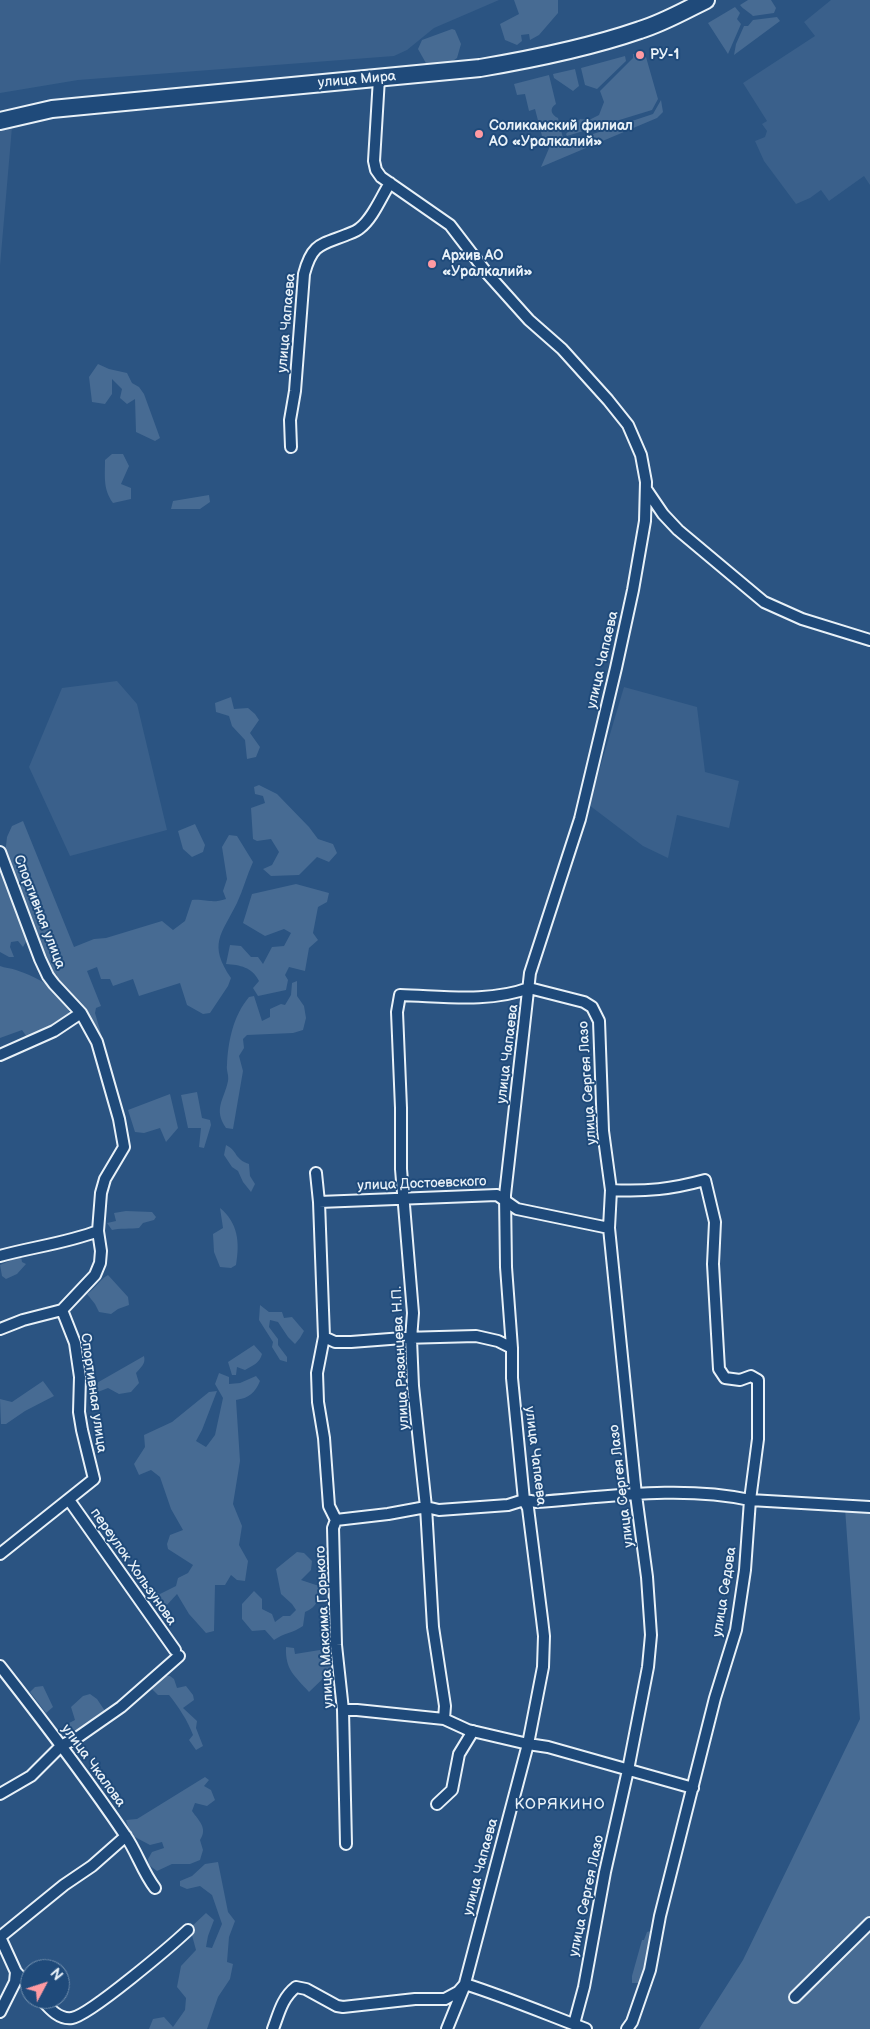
<!DOCTYPE html>
<html>
<head>
<meta charset="utf-8">
<style>
	body { margin:0 }
	#map { position:relative; width:870px; height:2029px; overflow:hidden; background:#2b5482; font-family:"Balsamiq Sans",sans-serif }
	canvas { display:block }
	.north { position:absolute; left:20px; top:1959px; width:50px; height:50px; box-sizing:border-box; background:#1f4a7a; border:1px solid #6f8dac; border-radius:50%; rotate:50deg; font-size:14px; font-weight:700; line-height:20px; text-align:center; color:#e8f1f8 }
	.north::after { content:''; display:block; margin:auto; width:18px; height:22px; background:#ff9aa2; clip-path:polygon(50% 0,100% 100%,50% 72%,0 100%) }
</style>
</head>
<body>
<div id="map">
<canvas width="870" height="2029"></canvas>
<div class="north">N</div>
</div>
<script>
const c = document.querySelector('canvas').getContext('2d');
c.lineJoin = 'round';
function fillPath(path, color) { c.fillStyle = color; c.fill(path, 'evenodd'); }
function stroke(path, color, width, dash) { c.strokeStyle = color; c.lineWidth = width; c.lineCap = dash ? 'butt' : 'round'; c.setLineDash(dash || []); c.stroke(path); }
function write(font, color, halo, rows, align = 'center') {
  c.font = font + ' "Balsamiq Sans",sans-serif'; c.lineWidth = 4; c.setLineDash([]); c.textBaseline = 'middle'; c.strokeStyle = halo; c.fillStyle = color; for (const [text, x, y, turn = 0] of rows) {
    c.save(); c.translate(x, y); c.rotate((+turn || 0) * Math.PI / 180); c.textAlign = isNaN(turn) ? turn : align; if (halo) c.strokeText(text, 0, 0); c.fillText(text, 0, 0); c.restore();
  }
}
fillPath(new Path2D(`
	M0,0h499l-65,28 -27,22 -13,6 -316,24 -78,13z
	M831,0h39v185l-6,-9 -35,25 -8,-11 -11,8 -14,6 -32,-43 -9,-20 10,-4 2,-6 -5,-7 5,-3 -24,-38 72,-47 -11,-14z
	M12,127l-12,139v-135z
	M117,681l20,23 30,126 -97,26 -41,-89 33,-79z
	M624,687l73,20 8,65 34,9 -10,47 -52,-13 -9,43 -25,-12 -54,-41z`), '#3a608b');
fillPath(new Path2D(`
	M514,0h44v13l-19,22 -9,5 -1,-6 -8,1 1,6 -5,4 -12,-5 -5,-16 19,-10z
	M748,0h23l5,8 -2,5 -21,3c-5,-5 -9,-6 -13,-11z
	M735,7l5,6 -3,6 4,5 -13,30 -20,-31z
	M777,17l3,4 -46,34 2,-11 8,-18h4l5,-6z
	M452,29l3,1 6,14 -4,14 -10,7h-20l-9,-16 4,-9z
	M633,54h2l2,5 9,-2 12,42 -6,11 -85,26 -1,-2 14,-15 9,1 10,-5 5,-13 -4,-11 33,-33z
	M625,56l1,5 -29,28 -12,-4 -4,-17z
	M575,69l4,17 -6,5 -19,-13 -1,-4z
	M549,75l7,29c-7,4 -5,11 2,14l5,20 -14,3 -7,-5 -7,-27 -6,2 -4,-17 -8,1 -3,-11z
	M661,100l2,12 -6,6 -116,49 9,-21 4,1 99,-33z
	M98,364l11,5 18,4 5,10 7,4 5,7 16,44 -5,3 -19,-9 -1,-33 -8,5 -7,-6 2,-9 -10,-10v15l-7,10 -13,-2 -3,-25z
	M112,454h11l6,12 -8,18 10,4v11l-18,4c-10,-14 -8,-26 -8,-43z
	M209,495l1,7 -10,7h-29l2,-8z
	M231,697l3,12 14,-1 7,6 4,6 -9,13 10,14 -4,10 -9,2 -2,-19 -13,-14 -3,-10 -13,-4 -1,-9z
	M259,785l18,9 32,33 9,12 15,5 4,9 -8,9 -12,-5 -18,18 -28,1 -8,-7 9,-4 7,-13 -8,-13 -14,2 -4,-2 -2,-31 14,-5 -2,-7 -8,-2 -1,-7z
	M23,821l51,126 20,-8 12,-1 56,-17 11,9 12,-9 7,-21c15,-1 19,4 34,-1l-3,-8 4,-12 -5,-32 7,-12 8,1 16,26c-6,13 -10,28 -16,41 -16,32 -29,41 -6,75l-3,8 -18,27 -7,1 -16,-9 -7,-22 -41,13 -6,-17 -20,7 -3,-7h-9l-4,-12 -10,4 14,35 -5,2 -1,5 7,24h-3l-17,-32 -26,-23 1,-7 -3,-2h-4l-45,-118 2,-18 5,-11z
	M195,824l10,21 -2,7 -11,5 -9,-8 -5,-18z
	M0,858l25,69 2,13 -4,7 -5,-6 -7,1 -1,5 4,10h-5l-9,-5z
	M296,884l33,9 -2,9 -9,5 -5,26 5,7 -9,8 -4,23 -16,-4 -4,8 3,5 -2,10 -28,6 -5,-8 6,-7c-7,-14 -19,-16 -33,-17l4,-19 11,1 10,11h7l5,7 9,-17 12,-1 7,-13 -7,-4 -19,7 -22,-13 9,-29z
	M0,966c5,2 10,2 16,4 21,7 52,22 54,47l-41,23 -7,-10 -22,8z
	M297,981v15l7,10 2,12 -3,12 -10,3 -46,2 -4,4 1,9 -5,8 4,15 -10,58 -7,-1c-13,-19 -2,-28 2,-47 1,-6 -2,-11 -1,-16 1,-23 6,-49 22,-68l5,-1 8,25 8,-4v-8l11,-5 4,1 6,-10 1,-12z
	M197,1092l5,26 8,2 1,5 -7,23 -5,-1 2,-19h-13l-7,-33z
	M170,1094l8,34 -12,14 -6,-14 -16,5 -9,-1 -7,-22z
	M226,1145c12,6 8,14 23,19l1,12 5,8 -4,8 -8,-10 -5,-11 -6,-4 -8,-12z
	M220,1208c18,15 20,34 16,57l-5,3 -11,-1 -6,-15 -1,-18 10,-6z
	M126,1211l26,1 4,5 -2,3 -11,3 -4,5c-7,1 -21,0 -27,2l-5,-7 9,-2 -2,-8z
	M21,1256l1,6 4,2 -9,10 -11,5 -4,-3 -2,-11z
	M108,1275l20,22 1,8 -11,4 -7,5 -12,-2 -4,-8 -8,-10c9,-6 12,-14 21,-19z
	M260,1305l9,7h13l2,6 8,-1 12,14 -4,7 -5,6 -7,-7 -10,-15 -8,-2 -1,7 9,12v6l9,12v5l-7,-2 -8,-13 1,-5 -14,-22z
	M254,1345l8,9c-2,9 -10,12 -17,16l-8,-3 -1,8h-4l-4,-13z
	M144,1356c2,8 -3,11 -8,17l3,10 -8,9 -12,2 -11,-6 -10,4h-6l3,-8z
	M219,1373l10,4v7l11,-1 16,-7 4,5c-5,12 -11,17 -24,19l4,61 -7,43 9,22 -3,19 9,16 -3,20 -8,-1 -6,-5 -6,10h-10l-1,46 -8,2 -17,-19 -12,-20 -11,12 -18,-9 -3,-5 7,-1 8,3 16,-8 2,-8 10,-5 5,-8 -25,-16 -1,-5 3,-9 13,-5 -12,-21 -11,-32 -9,-7 -12,5 -5,-11 11,-17 -1,-12 28,-13 37,-30 8,-1 -15,39 -6,11 10,6 9,-12 8,-37 -8,-14z
	M43,1381l11,15 -29,15 -19,13h-5l-1,-25 12,3z
	M845,1508l25,3v518h-171l44,-69 117,-241z
	M297,1552l7,1 8,8 -1,9 -10,10 18,6c1,13 -2,21 -14,26l-2,14c-10,7 -19,7 -29,14l-9,-10 -13,1 -10,-12v-15l12,-13 8,8v10l10,5 3,8 8,-6h7l6,-6 -4,-6 -11,-10 -5,-25z
	M286,1647l8,1 1,6 31,-5 2,6 6,7 -1,7 -24,23c-14,-16 -24,-22 -23,-45z
	M166,1676h4l4,3 3,9 9,-2 7,9 1,5 -11,8 14,13 -1,7 7,18 -7,4 -7,-10 4,-5c-5,-14 -15,-29 -24,-40h-11l-7,-7z
	M43,1686l10,21 -7,6 -16,-21 5,-5z
	M90,1694l7,5 8,12 -28,21 -6,2 -6,-9 10,-5 -4,-13 12,-11z
	M205,1777l4,3 -5,6 7,4 4,10 -8,6 -12,-3 -3,8c7,10 16,17 8,29l3,10 -3,10 -10,4h-18l-15,7 -8,-6 -1,-6 4,-7 12,-4 -2,-6 -12,3 -19,-10 -5,-15 11,-1z
	M218,1862l10,50 7,9 -6,16 -2,25 6,2 -3,15 -12,18 -11,32h-58l4,-10 11,-2 9,10 12,-17 1,-12 -9,-11 4,-21 15,-16 -6,-22 16,-15 8,7 -6,16 -2,11 6,1 10,-24 -10,-29 -12,-9 -13,3 -7,-3v-5l12,-5 13,-12z
	M653,1930l-6,41 -8,12h-7v-7l10,-36h2l3,-8z`), '#476b93');
const minor = new Path2D(`
	M379,78l-5,83 2,9 5,7 69,48 36,47 43,48 33,29 46,51 20,25 13,30 5,27 -1,39 -12,69 -17,78 -36,151 -50,154 -25,222 1,72 6,81v30l12,122 4,8 14,111 2,17 -1,31 -15,77 -64,243 -17,42
	M291,447l-1,-27 5,-29 9,-117c8,-30 16,-29 42,-39 5,-2 11,-4 14,-7 13,-10 21,-31 30,-45
	M646,489l17,25 15,16 86,72 38,17 68,21
	M0,852l40,107 8,17 6,8 27,29 16,29 22,77 5,28 -19,32 -4,14 -3,38 3,20 -1,12 -5,12 -33,35 13,33 5,34 -1,35 3,18 12,49 -94,75
	M529,988l55,14 8,5 7,14 4,110 8,59 -2,38 27,267 11,82 4,58 -3,32 -20,103 -23,102 -21,115 -10,37
	M0,1055l54,-24 27,-18
	M316,1173l3,29 5,135 -7,36 1,29 6,36 5,68 7,14 -3,8 3,117 7,65 3,134
	M611,1190c35,2 61,-1 94,-10l10,42 -2,42 6,105 6,9 15,2 11,-4 7,4v59l-8,61 -5,70 -9,60 -21,68 -55,218 -10,54 -18,52 -5,7
	M319,1202l178,-7 20,14 92,19
	M0,1256c32,-9 67,-13 98,-25
	M0,1329l23,-9 39,-10
	M324,1337l11,5h16l52,-4 73,-2 22,5 14,7
	M69,1500l106,150
	M336,1520l52,-6 38,-7 13,3 69,-5 16,-5 13,2c69,-5 144,-17 213,-2l120,7
	M0,1666c43,55 86,111 125,169 12,17 17,36 30,53
	M343,1710h14l87,9 24,11 60,14 20,3 145,41
	M444,1719l1,-13 -12,-79 -7,-120 -13,-121 -2,-47 2,-26 -12,-144v-61l-4,-96 3,-17c42,1 89,8 129,-7
	M0,1794l31,-18 30,-30 17,-9 43,-30 58,-51
	M437,1804l15,-14 7,-36 14,-23
	M0,1937l64,-52 28,-19 34,-30
	M0,1937l16,35 14,15
	M795,1997l75,-74
	M41,1999c8,9 18,21 31,19 18,-3 100,-73 116,-88
	M0,2012l15,-30 1,-10
	M273,2029c6,-16 9,-31 23,-42l10,2 31,17 6,1 72,-8h30l13,-7 7,-8c41,13 81,30 121,45`);
const trunk = new Path2D(`
	M0,121l52,-12 31,-3 397,-38c53,-9 108,-20 160,-38 23,-7 44,-19 66,-30`);
stroke(minor, '#e8f1f8', 14);
stroke(trunk, '#e8f1f8', 20);
stroke(minor, '#1f4a7a', 10);
stroke(trunk, '#1f4a7a', 16);
for (const [x, y, r, color] of [
	[640,55,5,"#ff9aa2"],
	[479,134,5,"#ff9aa2"],
	[432,264,5,"#ff9aa2"]
]) { const dot = new Path2D(); dot.arc(x, y, r, 0, 2 * Math.PI); c.fillStyle = color; c.fill(dot); stroke(dot, '#1f4a7a', 2); }
write('bold 14px', '#e8f1f8', '#1f4a7a', [
	["РУ-1",650,55],
	["Соликамский филиал",489,126],
	["АО «Уралкалий»",489,142],
	["Архив АО",442,256],
	["«Уралкалий»",442,272]
], 'left');
write('14px', '#e8f1f8', '#1f4a7a', [
	["улица Мира",357,80,-5],
	["улица Чапаева",287,323,-85],
	["улица Чапаева",603,660,-77],
	["Спортивная улица",39,912,69],
	["улица Чапаева",508,1054,-83],
	["улица Сергея Лазо",588,1083,-94],
	["улица Достоевского",422,1184,-2],
	["улица Рязанцева Н.П.",401,1358,-93],
	["Спортивная улица",93,1393,82],
	["улица Чапаева",535,1456,83],
	["улица Сергея Лазо",622,1486,-97],
	["переулок Хользунова",133,1567,55],
	["улица Седова",725,1592,-81],
	["улица Максима Горького",325,1627,-93],
	["улица Чкалова",93,1766,54],
	["улица Чапаева",481,1867,-75],
	["улица Сергея Лазо",587,1896,-78]
]);
c.letterSpacing = '1px';
write('15px', '#e8f1f8', '#1f4a7a', [
	["КОРЯКИНО",560,1805]
]);
c.letterSpacing = '0px';
</script>
</body>
</html>
